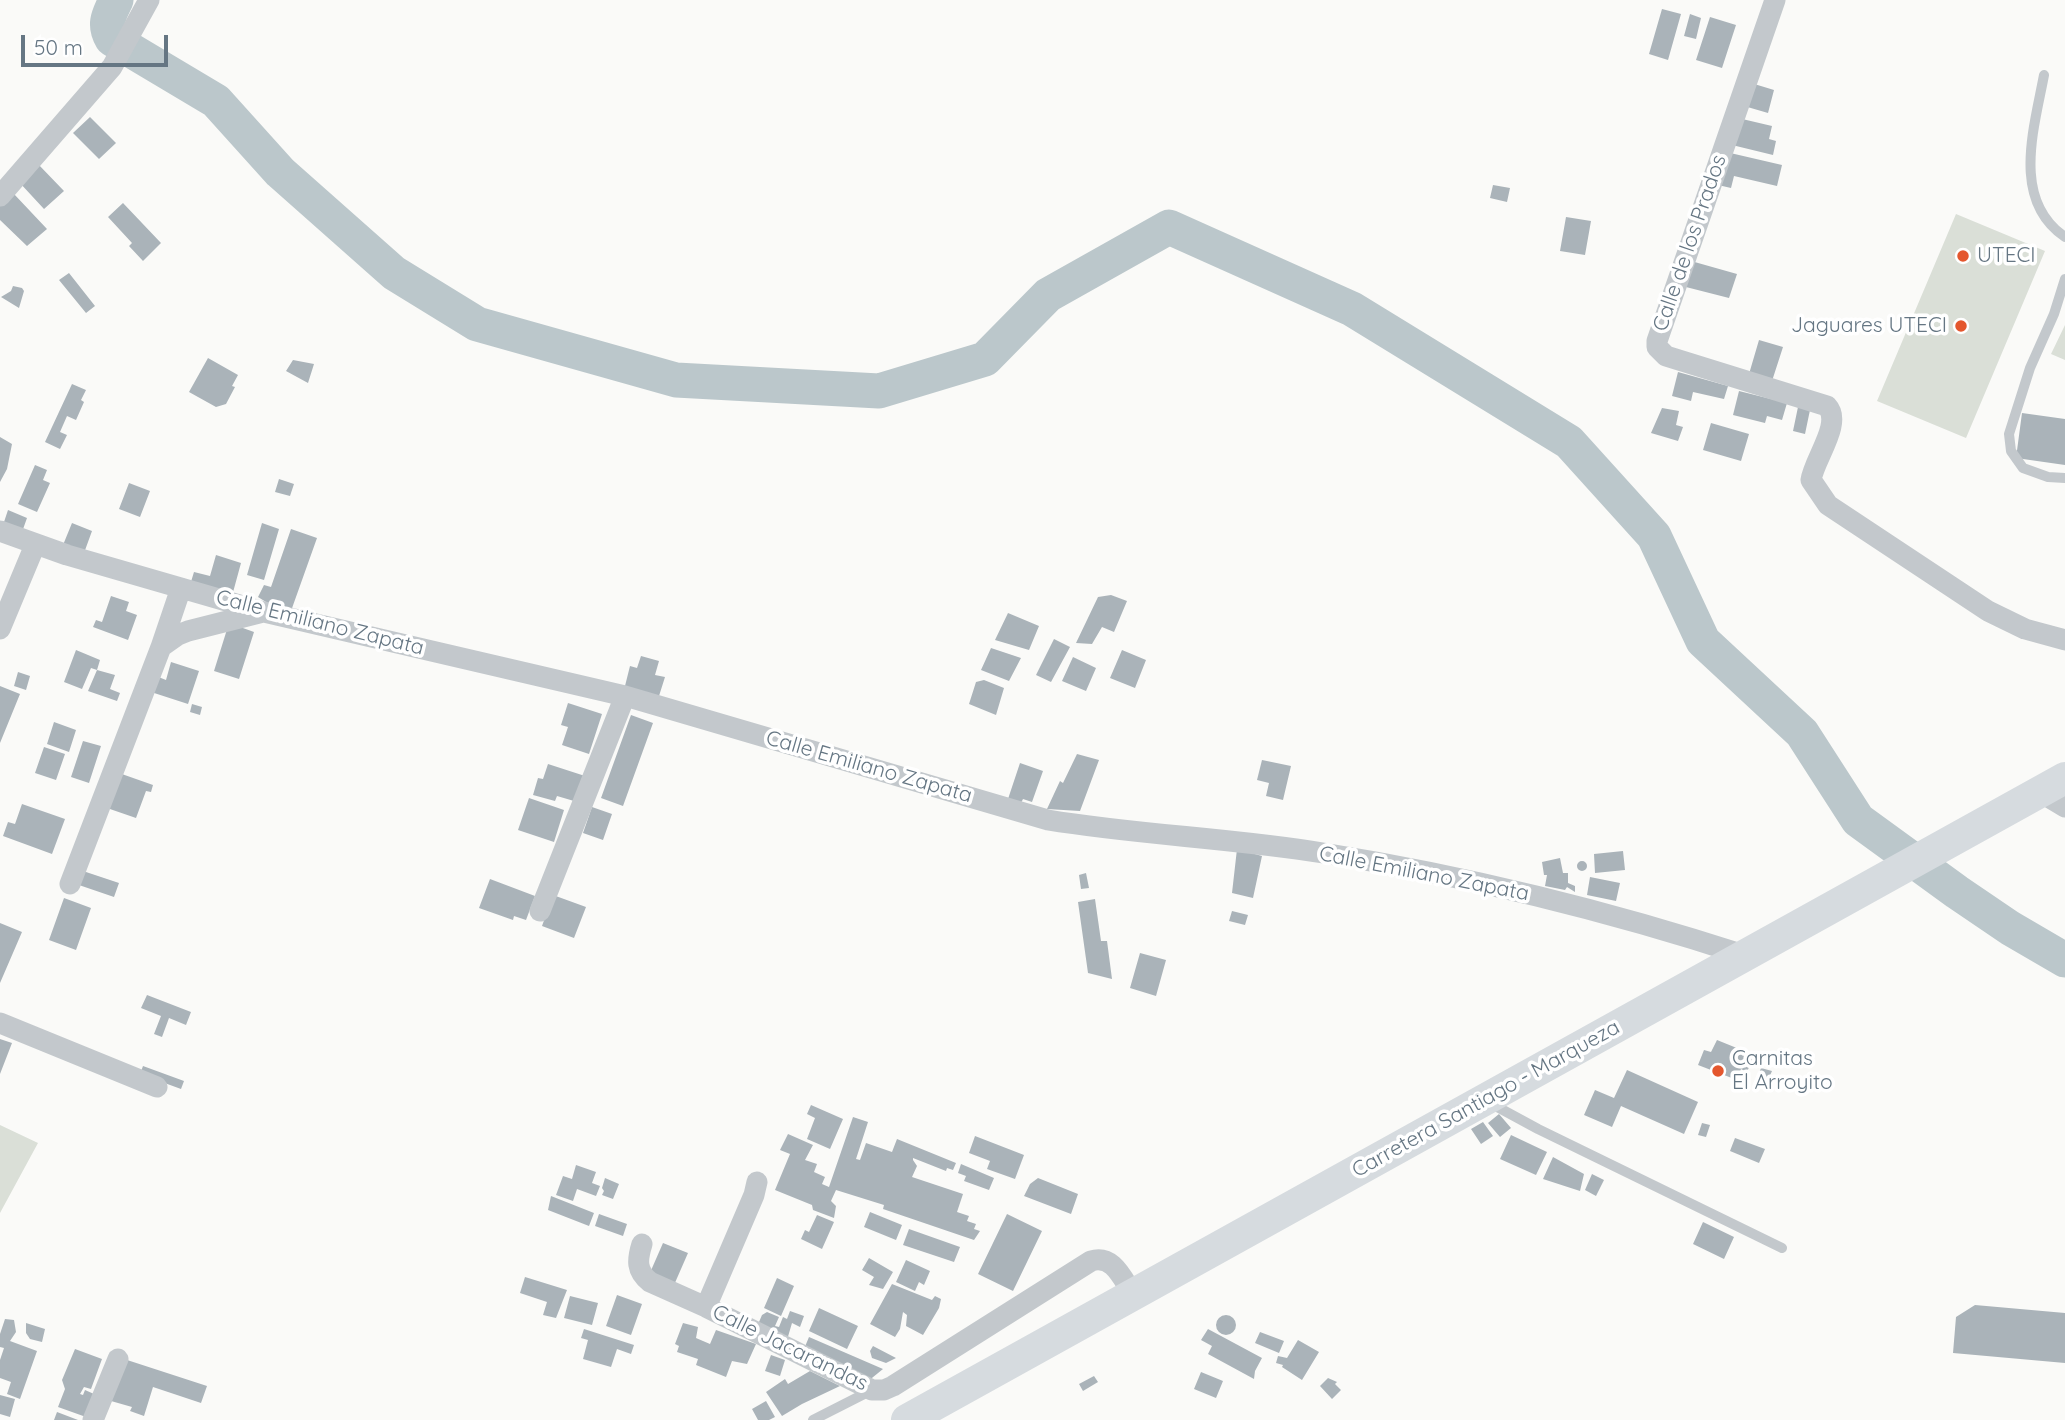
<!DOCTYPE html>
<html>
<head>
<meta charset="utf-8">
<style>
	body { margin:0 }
	#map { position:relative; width:2065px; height:1420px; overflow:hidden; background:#fafaf8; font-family:Quicksand,sans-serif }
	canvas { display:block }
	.scale { position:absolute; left:21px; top:35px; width:147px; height:32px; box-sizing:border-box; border:4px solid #657683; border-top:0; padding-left:9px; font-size:21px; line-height:24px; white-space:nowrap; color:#657683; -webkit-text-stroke:5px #fff; paint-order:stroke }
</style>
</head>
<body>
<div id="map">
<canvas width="2065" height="1420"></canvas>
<div class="scale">50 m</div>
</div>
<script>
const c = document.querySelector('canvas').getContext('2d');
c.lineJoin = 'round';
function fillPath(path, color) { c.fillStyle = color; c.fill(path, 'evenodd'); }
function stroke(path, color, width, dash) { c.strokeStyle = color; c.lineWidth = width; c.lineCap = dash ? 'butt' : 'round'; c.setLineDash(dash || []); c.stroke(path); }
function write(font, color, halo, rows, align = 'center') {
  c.font = font + ' Quicksand,sans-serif'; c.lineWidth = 7; c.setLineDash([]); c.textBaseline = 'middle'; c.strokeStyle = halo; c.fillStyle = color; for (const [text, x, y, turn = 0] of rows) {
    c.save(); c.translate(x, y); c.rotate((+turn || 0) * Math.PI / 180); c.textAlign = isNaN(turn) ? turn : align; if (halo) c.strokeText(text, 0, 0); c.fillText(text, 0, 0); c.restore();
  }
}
fillPath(new Path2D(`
	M1956,214l89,37 -79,187 -89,-37z
	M2065,325v35l-14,-6z
	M0,1125l38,18 -38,70z`), '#dadfd7');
stroke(new Path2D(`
	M116,0c-7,15 -13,24 -4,39l104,62 64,71 114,101 83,51 199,56 203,11 106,-32 63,-64 121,-68 183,82 217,133 85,94 49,105 99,92 56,87 99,72 53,36 55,32`), '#bbc7cb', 35);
fillPath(new Path2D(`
	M1662,9l19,5 -13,46 -19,-6z
	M1690,14l11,4 -5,21 -12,-3z
	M1710,17l26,8 -14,43 -26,-8z
	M1751,83l23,7 -6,23 -24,-7z
	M90,117l26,26 -17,16 -26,-26z
	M1738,118l34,8 -3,13 7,2 -3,14 -41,-10z
	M1726,152l56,13 -5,21 -43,-10 -3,12 -13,-3z
	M38,164l26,27 -20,18 -25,-27z
	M1493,185l17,3 -3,14 -17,-4z
	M14,194l33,35 -20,17 -27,-26v-14z
	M123,203l38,40 -18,18 -14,-15 3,-3 -24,-26z
	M1566,217l25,4 -6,34 -25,-4z
	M1691,261l46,13 -8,24 -47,-12z
	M69,273l26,33 -9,7 -27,-33z
	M13,286l9,2 2,3 -5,17 -18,-11 10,-6z
	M1759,340l24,7 -11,34 -23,-7z
	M208,358l30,17 -6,11 3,1 -9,17 -10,3 -27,-15z
	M293,360l21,4 -6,19 -22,-12z
	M1678,372l50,14 -4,13 -31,-7 -2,9 -19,-5z
	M72,384l14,6 -5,10 3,2 -8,18 -9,-4 -7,16 7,3 -7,14 -15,-7z
	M1739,391l48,12 -5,17 -15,-4 -2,7 -32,-8z
	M1798,407l12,3 -5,24 -12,-3z
	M1662,408l17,3 -3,14 7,2 -5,14 -27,-8z
	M2022,413l43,6v46l-49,-7z
	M1711,423l38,11 -8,27 -38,-11z
	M0,437l12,7 -5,25 -7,13z
	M35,465l12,5 -4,10 7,3 -13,29 -19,-8z
	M279,479l15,5 -4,12 -15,-4z
	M129,483l21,8 -10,26 -21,-8z
	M8,510l19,8 -5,14 -19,-7z
	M72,523l20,8 -8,22 -21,-8z
	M262,523l17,6 -15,51 -17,-5z
	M291,529l26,9 -26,73 -25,-9 -8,-5 6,-12 7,2z
	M216,555l25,8 -9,33 -42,-11 4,-13 16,4z
	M1111,595l16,6 -13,31 -12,-5 -10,17 -16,-1 22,-46z
	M111,596l18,6 -3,9 11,4 -9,25 -35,-13 3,-7 6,2z
	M1008,613l31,13 -10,24 -34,-10z
	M229,623l25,9 -15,47 -25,-8z
	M1054,639l16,8 -19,35 -15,-7z
	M991,648l30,10 -12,23 -28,-11z
	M76,650l24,10 -3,10 -6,-2 -9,21 -18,-7z
	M1122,650l24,10 -11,28 -25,-10z
	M641,656l18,5 -4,14 10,2 -6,19 -34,-10 5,-20 7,2z
	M1073,657l23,11 -10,23 -24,-10z
	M171,662l28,9 -11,33 -37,-12 5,-16 10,4z
	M97,670l18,5 -5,14 10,4 -3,8 -29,-10z
	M18,672l12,4 -4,14 -12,-4z
	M984,680l20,8 -8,27 -27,-11 7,-22z
	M0,686l20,8 -20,49z
	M568,703l34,11 -13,40 -27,-9 6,-18 -7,-2z
	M192,704l10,3 -2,8 -10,-3z
	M631,715l22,8 -30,83 -22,-8z
	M54,722l22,8 -7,22 -22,-8z
	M83,741l18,5 -12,37 -18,-6z
	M44,747l21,7 -9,26 -21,-7z
	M1077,754l22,6 -19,51 -33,-2 13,-28 3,2z
	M1262,760l29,6 -8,34 -17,-4 3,-13 -12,-3z
	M1020,763l23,8 -11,31 -9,-3 -2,4 -13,-4z
	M548,764l37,12 -11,25 -17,-5 -2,5 -22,-6 5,-17 5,1z
	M119,773l34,12 -2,7 -5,-1 -10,27 -29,-10z
	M529,798l35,12 -10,32 -36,-12z
	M22,804l43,15 -13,35 -49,-18 5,-14 7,2z
	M592,807l20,7 -9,26 -20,-7z
	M1237,849l25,7 -9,42 -21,-5z
	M1623,851l2,19 -30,3 -1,-19z
	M1560,858l3,15h5v10l7,3v6l-8,-5 -2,3 -20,-4 2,-11h-3l-2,-13z
	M1577 866a5 5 0 1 1 10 0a5 5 0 1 1-10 0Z
	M80,870l39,13 -5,14 -38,-13z
	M1086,873l3,15 -8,1 -2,-14z
	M1590,877l30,6 -4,18 -29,-6z
	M490,879l45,17 -9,24 -12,-4 -1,4 -34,-12z
	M553,895l33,12 -12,31 -32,-12z
	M64,898l27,10 -15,42 -27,-10z
	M1095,899l6,42h6l5,38 -24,-6 -10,-71z
	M1232,911l16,4 -3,10 -16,-4z
	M0,923l22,9 -22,51z
	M1140,953l26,7 -10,36 -26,-8z
	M147,995l44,17 -5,13 -17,-7 -7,19 -8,-3 7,-18 -20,-8z
	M0,1039l12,4 -12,31z
	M1717,1040l37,15 -7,17 -6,-3 -4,11 -39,-15 6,-15 7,2z
	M143,1066l41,15 -3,8 -41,-15z
	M1761,1068l11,3 -4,9 -10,-4z
	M1627,1070l71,32 -14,32 -63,-28 -9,21 -28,-12 11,-25 19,8z
	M811,1105l32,14 -13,30 -23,-10 8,-21 -8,-4z
	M1499,1114l12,14 -11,9 -12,-14z
	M853,1117l15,5 -12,37 4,1 6,-17 26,9 5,-13 59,24 -3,7 -6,-2 -1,3 -33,-13v2l4,6 -5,11 51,17 -6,18 12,4 -2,5 9,3 -2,5 6,2 -6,9 -91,-31 1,-4 -48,-15 -5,11 5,5 -2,12 -21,-8 -1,-5 -37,-15 15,-36 -10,-4 8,-16 25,11 -8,15 12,4 -3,8 11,5 -3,7 7,3z
	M1483,1122l10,14 -12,8 -10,-15z
	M1702,1123l8,2 -4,12 -8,-2z
	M1511,1135l36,17 -11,23 -36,-16z
	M975,1136l49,19 -9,24 -28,-10 3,-8 -21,-8z
	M1735,1138l30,11 -6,14 -29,-12z
	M1553,1157l31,17 -4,17 -37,-12z
	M961,1164l33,14 -5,12 -25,-9 2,-5 -8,-3z
	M576,1165l20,7 -4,11 8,3 -4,10 -19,-7 -4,12 -17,-6 7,-19 9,3z
	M1592,1174l12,6 -8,16 -11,-6z
	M605,1178l14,6 -6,15 -11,-4 2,-4 -2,-3z
	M1038,1178l40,16 -7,20 -47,-18 6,-12z
	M551,1196l43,17 -5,13 -41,-16z
	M870,1212l32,13 -6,15 -32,-13z
	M599,1214l28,10 -4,12 -28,-10z
	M1007,1214l35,17 -29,60 -35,-17z
	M817,1215l17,7 -12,27 -21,-10 4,-9 4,2z
	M1703,1222l31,15 -10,22 -31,-15z
	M909,1229l51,18 -6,15 -51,-17z
	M663,1243l25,10 -14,32 -25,-10z
	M869,1258l24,14 -10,17 -14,-4 5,-8 -12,-7z
	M906,1260l24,11 -6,14 -5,-3 -4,9 -19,-9z
	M525,1277l42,13 -11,28 -13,-3 4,-13 -27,-9z
	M777,1278l17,8 -13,30 -17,-8z
	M892,1284l40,16 3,-4 6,3 -2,9 -16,27 -17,-9 1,-11 -4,-3 -3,17 -5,8 -25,-13z
	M617,1295l25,9 -11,31 -25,-9z
	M570,1296l28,7 -6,22 -28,-7z
	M1975,1305l90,8v50l-112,-10 3,-36z
	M819,1308l39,18 -11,23 -38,-18z
	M790,1311l14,5 -4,11 -8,-4 -5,17 -31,-11 6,-14 5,-3 12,5 -4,9 4,1 4,-10 4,2z
	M1216 1325a10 10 0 1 1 20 0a10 10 0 1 1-20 0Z
	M5,1319l9,1 2,12 -6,9 27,10 -17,48 -13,-5 4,-12 -11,-4v-18l4,-12 -4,-1v-13z
	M26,1323l19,6 -3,13 -12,-3 -4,-6z
	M683,1323l15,4 -2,11 14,6 6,-14 40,14 -9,20 -15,-3 -6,16 -30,-12 2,-6 -21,-7 2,-6 -4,-2z
	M584,1329l50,16 -3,9 -14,-5 -6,18 -28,-8 5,-19 -7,-2z
	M1208,1329l54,29 -7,13 -1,8 -46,-25 4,-8 -11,-6z
	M1260,1332l24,9 -5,12 -24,-10z
	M809,1337l74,32 -16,13 -63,-33z
	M1298,1340l21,12 -17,28 -20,-13 1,-2 -7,-2 2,-7 9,2z
	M873,1346l23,12 -10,5 -14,-5 -2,-7z
	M75,1349l27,10 -11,30 -7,-2 -4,7 3,1 2,-5 9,4 -8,23 -28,-10 7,-18 -3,-9z
	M771,1355l14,5 -5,16 -15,-5z
	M124,1359l83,27 -6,17 -48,-16 -9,29 -14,-5 2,-4 -21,-6z
	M810,1371l30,15 -38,18 -20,12 -16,-24 19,-13 3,5z
	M1201,1372l22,9 -7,17 -22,-9z
	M1094,1376l4,6 -15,9 -4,-7z
	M1328,1378l9,4 -2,2 6,6 -9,9 -12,-13z
	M0,1395l15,4 -5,18 -10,-3z
	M766,1401l9,16 -6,3h-11l-6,-11z
	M57,1412l21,8h-24z`), '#aab3b9');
stroke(new Path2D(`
	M2044,75c-10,54 -33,125 21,162
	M2065,279l-11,35 -24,54 -21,66 2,17 12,17 25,9 17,1
	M1490,1103l48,26 244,119
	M813,1420l59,-30`), '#c3c8cc', 10);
stroke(new Path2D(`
	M1775,0l-118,341v6l9,9 161,50c16,17 -13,53 -16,74l17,25 160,106 37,18 40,11
	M0,196l112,-129 37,-67
	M0,531l67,24 197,57 361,84 423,124c91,15 184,18 275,33 144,23 286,58 424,103
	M0,629l35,-84
	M161,647l20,-59
	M2040,792l25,15
	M70,884l91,-237 17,-12 10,-4 75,-19
	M540,911l85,-215
	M0,1023l157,64
	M642,1244c-5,16 -6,27 8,38l56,25 166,83h12l9,-4 198,-125c22,-7 31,17 42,33
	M706,1307l48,-112 3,-13
	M93,1420l25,-61`), '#c3c8cc', 21);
stroke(new Path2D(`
	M907,1420l1158,-642`), '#d6dbdf', 32);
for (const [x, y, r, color] of [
	[1963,256,7,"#e4572e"],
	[1961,326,7,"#e4572e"],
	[1718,1071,7,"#e4572e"]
]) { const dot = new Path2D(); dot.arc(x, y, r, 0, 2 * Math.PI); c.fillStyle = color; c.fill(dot); stroke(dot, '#fff', 2.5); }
write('21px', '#657683', '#fff', [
	["Calle de los Prados",1690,243,-71],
	["Calle Emiliano Zapata",320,623,14],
	["Calle Emiliano Zapata",869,767,16],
	["Calle Emiliano Zapata",1424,874,11],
	["Carretera Santiago - Marqueza",1486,1099,-29],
	["Calle Jacarandas",790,1348,26]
]);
write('21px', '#657683', '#fff', [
	["UTECI",1977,256],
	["Jaguares UTECI",1947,326,"right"],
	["Carnitas",1732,1059],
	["El Arroyito",1732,1083]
], 'left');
</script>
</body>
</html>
